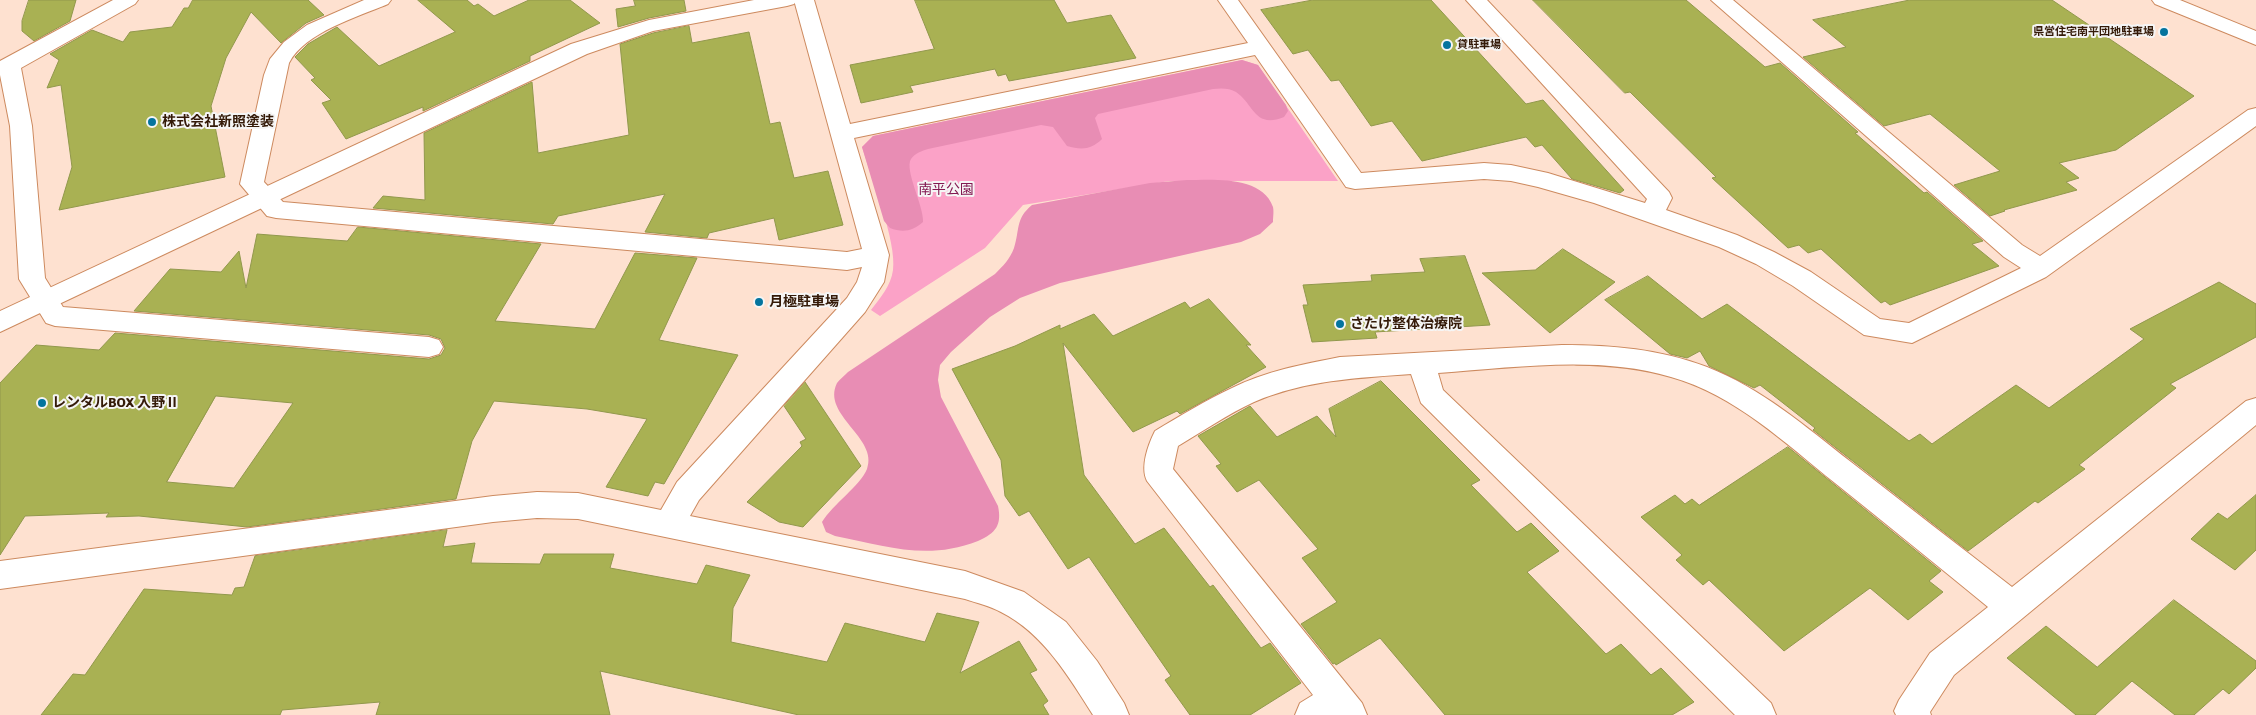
<!DOCTYPE html>
<html>
<head>
<meta charset="utf-8">
<style>
	body { margin:0 }
	canvas { display:block; background:#fee1d0 }
</style>
</head>
<body>
<canvas width="2256" height="715"></canvas>
<script>
const c = document.querySelector('canvas').getContext('2d');
c.lineJoin = 'round';
function fillPath(path, color) { c.fillStyle = color; c.fill(path, 'evenodd'); }
function stroke(path, color, width, dash) { c.strokeStyle = color; c.lineWidth = width; c.lineCap = dash ? 'butt' : 'round'; c.setLineDash(dash || []); c.stroke(path); }
function write(font, color, halo, rows, align = 'center') {
  c.font = font + ' Signika,"Noto Sans JP",sans-serif'; c.lineWidth = 4; c.setLineDash([]); c.textBaseline = 'middle'; c.strokeStyle = halo; c.fillStyle = color; for (const [text, x, y, turn = 0] of rows) {
    c.save(); c.translate(x, y); c.rotate((+turn || 0) * Math.PI / 180); c.textAlign = isNaN(turn) ? turn : align; if (halo) c.strokeText(text, 0, 0); c.fillText(text, 0, 0); c.restore();
  }
}
fillPath(new Path2D(`
	M1242,60l16,5 80,116h-169l-146,24 -38,43 -105,68 -9,-6c9,-12 20,-24 22,-40 4,-28 -22,-93 -31,-123l11,-11z`), '#fba2c7');
fillPath(new Path2D(`
	M1242,60l16,5 28,40 2,6 -4,6c-30,12 -30,-13 -48,-25 -6,-4 -15,-4 -23,-3l-115,25 -3,4 7,21c-11,11 -21,11 -35,7l-14,-19 -12,-2 -113,24c-6,2 -13,4 -17,10 -7,11 13,47 12,63 -10,9 -20,11 -33,6l-6,-7 -22,-74 11,-11z
	M1187,180c25,0 75,-5 86,27 1,4 0,11 0,15l-13,12 -19,8 -181,41 -40,15 -30,19 -39,35 -11,13 -2,15 3,17 57,109c4,19 -2,27 -20,35 -51,20 -92,5 -143,-5l-9,-4 -4,-10c11,-18 38,-36 45,-53 12,-31 -46,-54 -30,-86 3,-4 8,-8 11,-11l147,-98c8,-8 15,-15 19,-26 6,-18 1,-29 18,-43l118,-22z`), '#e88db4');
const building = new Path2D(`
	M29,0h47l-6,21 -36,20 -12,-10v-10z
	M193,0h115l16,15 -18,8 -25,20 -30,-31 -25,46 -15,48 14,71 -166,33 13,-43 -11,-82 -14,3 12,-28 -9,-6 42,-24 31,12 7,-10 42,-5 12,-19h4z
	M418,0h49l7,6 4,-2 16,12 35,-16h41l30,23 -70,33v5l-107,50v-4l-77,32 -24,-36 9,-3 -20,-20 4,-2 -20,-21 13,-13 29,-17 42,39 76,-34z
	M634,0h50l2,11 -37,7 -31,9 -2,-18 19,-3z
	M915,0h139l13,23 44,-8 25,43 -127,23 -3,-7 -8,2 -3,-7 -85,17 3,6 -52,11 -11,-38 84,-16z
	M1313,0h118l95,104 17,-4 81,90 -4,3 -48,-14 -30,-34 -7,2 -9,-10 -104,24 -30,-40 -21,5 -32,-46 -8,1 -23,-31 -15,4 -32,-44z
	M1533,0h153l79,67 15,-4 78,69 -3,1 69,60 3,-1 56,49 -11,3 27,22 -109,39 -5,-4 -4,2 -60,-54 -13,4 -9,-8 -11,3 -76,-70 4,-1 -86,-85 -5,1z
	M1910,0h142l142,96 -78,54 -57,13 20,15 -13,4 11,8 -73,20 1,1 -15,5 -36,-31 46,-14 -70,-57 -46,12 -81,-69 43,-10 -33,-27z
	M689,26l3,17 57,-11 21,92 10,-2 14,56 34,-7 15,54 -64,15 -5,-22 -65,15 -2,5 -62,-6 20,-38 -107,22 -5,8 -180,-16 10,-12 42,4 -1,-67 108,-51 6,71 91,-18 -9,-91 33,-11z
	M358,227l183,17 -46,77 100,8 40,-76 62,5 -38,82 79,15 -74,129 -9,-2 -7,14 -42,-9 41,-68 -60,-10 -93,-8 -22,40 -16,58 -209,28 -108,-11 -33,1 3,-4 -84,3 -25,39v-172l36,-38 63,5 16,-17 314,26 12,-4 4,-7 -4,-9 -12,-4 -295,-24 36,-42 51,3 18,-21 7,37 11,-54 90,7zM216,396l77,7 -59,85 -67,-6z
	M1563,249l52,33 -65,51 -68,-60 53,-3z
	M1465,256l25,69 -115,7 2,6 -65,4 -9,-37h5l-5,-20 69,-4 -1,-6 54,-3 -5,-13z
	M1648,276l54,43 25,-15 182,137 11,-7 12,10 84,-59 33,23 95,-69 -14,-10 89,-47 37,22v33l-86,47 6,4 -97,77 6,4 -47,34 -3,-2 -67,50 -155,-121 2,-2 -55,-43 -6,3 -45,-22 -9,-15 -13,7 -17,-4 -65,-54z
	M1209,299l42,46h-5l20,22 -86,47 -3,-3 -44,21 -70,-89 21,132 51,69 29,-16 46,59 3,-2 48,63 9,-5 31,40 -51,32h-60l-25,-35 6,-4 -82,-119 -21,12 -39,-58 -10,5 -14,-20 -4,-36 -49,-91 63,-23 45,-21v4l34,-15 19,22 72,-34 5,6z
	M1381,381l99,99 -9,5 46,47 14,-9 28,28 -32,21 79,82 15,-10 30,31 10,-7 33,34 -22,13h-227l-65,-77 -44,27 -1,-2 -2,1 -32,-40 36,-22 -35,-44 16,-9 -59,-69 -22,12 -21,-26 5,-2 -23,-28 52,-30 27,31 40,-21 19,21 -7,-28z
	M805,382l56,84 -58,61 -24,-5 -32,-20 55,-56 -2,-4 6,-3 -22,-33z
	M1788,447l153,124 -12,10 14,11 -35,28 -38,-32 -86,63 -75,-71 -6,5 -27,-25 6,-5 -41,-38 34,-22 10,9 7,-5 7,6z
	M2256,495v55l-21,20 -44,-31 27,-26 9,6z
	M447,530l-4,17 32,-4 -4,20 69,1 4,-10h70l-4,14 87,16 9,-19 44,10 -17,33 -2,34 96,20 18,-39 80,19 12,-29 42,9 -19,51 59,-32 18,29 -7,3 18,28 -5,4 6,10h-250l-199,-44 10,44h-234l4,-13 -98,8 -2,5h-239l32,-41 12,1 59,-86 88,6 3,-7 9,-1 11,-31z
	M2174,600l82,61v7l-27,26 -6,-5 -29,26h-19l-43,-34 -37,34h-19l-69,-57 39,-32 51,41z`);
fillPath(building, '#a9b153');
stroke(building, '#91984c', 1);
const street = new Path2D(`
	M113,0h25l-3,4 -114,64 11,58 13,152 18,29 366,30 10,3 4,7 -4,7 -10,3 -374,-31 -9,-3 -27,-44 -9,-153 -10,-51v-14z
	M364,0h27l-3,4c-30,13 -83,28 -99,59l-25,119 19,20 564,50 15,-3 -68,-249h20l36,124 398,-81 -30,-43h20l123,173 123,-10 27,2 37,8 97,30 2,-4 -181,-199h21l182,192 3,6 -6,12 71,25 37,17 37,20 69,47 29,4 112,-55 -17,-11 -293,-257h22l289,245 18,11 208,-146 8,-2v18l-210,151 -134,66 -48,-8 -71,-49 -37,-22 -37,-17 -125,-44 -56,-16 -27,-6 -27,-2 -129,10 -9,-2 -91,-132 -401,83 35,117 -5,27 -19,30 -166,188 -9,16 275,55 59,21 42,30 31,39 27,42 5,12h-36c-24,-38 -50,-82 -92,-103 -11,-6 -24,-9 -36,-13l-387,-80 -41,-1 -44,4 -493,67v-28l493,-65 44,-4 41,1 83,17 16,-28 170,-184 10,-16 5,-15 -15,3 -571,-52 -9,-2 -27,-32 24,-109 6,-16 14,-17 23,-17z
	M2152,0h28l76,31v14l-101,-41z
	M1562,345c50,0 98,4 145,22 54,21 99,60 144,95 54,42 108,84 161,125l234,-186 10,-3v27l-302,250 -24,37 1,3h-35l-2,-4 5,-11 31,-47 58,-46c-51,-42 -102,-83 -153,-124 -50,-40 -100,-88 -164,-106 -74,-22 -157,-9 -233,-4l5,17 328,313 5,12h-41l-314,-312 -10,-29c-54,4 -106,6 -157,28 -26,12 -51,29 -76,44l-5,23 189,234 5,12h-72l5,-12 13,-8 -166,-214c-7,-14 1,-36 8,-50 25,-15 51,-31 77,-43 34,-17 72,-24 108,-31z`);
const secondary = new Path2D(`
	M754,0h43l-3,4 -7,2 -134,25 -66,23 -587,278v-21l571,-267 78,-24z`);
stroke(street, '#cd8a5f', 2);
stroke(secondary, '#cd8a5f', 2);
fillPath(street, '#fff');
fillPath(secondary, '#fff');
for (const [x, y, r, color] of [
	[2164,32,5,"#04749e"],
	[1447,45,5,"#04749e"],
	[152,122,5,"#04749e"],
	[759,302,5,"#04749e"],
	[1340,324,5,"#04749e"],
	[42,403,5,"#04749e"]
]) { const dot = new Path2D(); dot.arc(x, y, r, 0, 2 * Math.PI); c.fillStyle = color; c.fill(dot); stroke(dot, '#f5f5f5', 2); }
write('bold 11px', '#341a08', '#f5f5f5', [
	["県営住宅南平団地駐車場",2154,32],
	["貸駐車場",1457,45,"left"]
], 'right');
write('bold 14px', '#341a08', '#f5f5f5', [
	["株式会社新照塗装",162,122],
	["月極駐車場",769,302],
	["さたけ整体治療院",1350,324],
	["レンタルBOX 入野Ⅱ",52,403]
], 'left');
write('14px', '#821851', '#f5f5f5', [
	["南平公園",946,190]
]);
</script>
</body>
</html>
